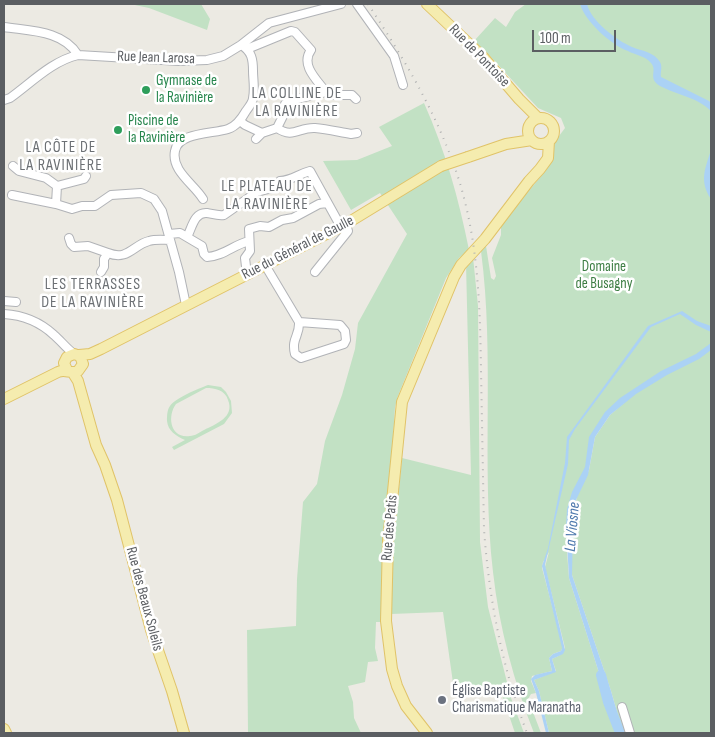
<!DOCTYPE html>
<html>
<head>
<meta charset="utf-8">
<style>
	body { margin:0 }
	#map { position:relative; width:715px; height:737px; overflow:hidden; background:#eceae3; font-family:"Sofia Sans Condensed",sans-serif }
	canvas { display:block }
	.frame { position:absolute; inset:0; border:5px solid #5b5e62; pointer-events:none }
	.scale { position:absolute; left:532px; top:30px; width:84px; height:22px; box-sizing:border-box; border:2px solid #5b5e62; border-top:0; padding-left:6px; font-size:15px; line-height:18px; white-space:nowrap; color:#5b5e62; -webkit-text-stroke:4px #fff; paint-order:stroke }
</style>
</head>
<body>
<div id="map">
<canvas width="715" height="737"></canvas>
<div class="frame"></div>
<div class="scale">100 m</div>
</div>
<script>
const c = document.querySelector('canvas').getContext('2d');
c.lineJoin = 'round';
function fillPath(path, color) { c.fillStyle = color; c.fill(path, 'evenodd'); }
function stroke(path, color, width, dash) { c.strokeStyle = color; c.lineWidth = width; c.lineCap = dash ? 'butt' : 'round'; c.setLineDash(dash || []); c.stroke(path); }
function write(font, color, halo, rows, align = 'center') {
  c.font = font + ' "Sofia Sans Condensed",sans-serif'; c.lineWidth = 5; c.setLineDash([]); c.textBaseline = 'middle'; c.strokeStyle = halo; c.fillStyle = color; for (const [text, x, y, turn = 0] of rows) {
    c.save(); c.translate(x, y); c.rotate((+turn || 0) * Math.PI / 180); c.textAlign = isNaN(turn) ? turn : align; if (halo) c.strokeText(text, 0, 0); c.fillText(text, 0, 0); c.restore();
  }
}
fillPath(new Path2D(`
	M130,4h71l9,15 -3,11 -58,-22z
	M526,4h185v729h-88l-12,-42 -39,-116v-20l2,-43 3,-16 12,-26 6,-33 15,-22 15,-13 -5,-1 -24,29 -9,36 -13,28 -7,58 2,26 49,155h-69l-10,-42 -5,-11 22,-9 -4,-12 8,-4 5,-7 -20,-81 4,-15 -6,10 -1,6 21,79 -2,4 -8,3 -4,4 3,13 -20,5 -1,5 5,12 -5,1 -3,5 13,34h-7c-20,-51 -35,-106 -41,-161 -12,-107 2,-215 -12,-321l5,-5 5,32 3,2 2,-4 -4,-18 9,-23v-11l46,-55 5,-13 1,-12 12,-16 -4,-10 -23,-10 -50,-54 -14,-13 21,-23 11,9 9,-15z
	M424,103c21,47 35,96 45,147l-10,8 -13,20 -48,118 -3,11 -13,215h-6l-1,26 3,13 -10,1 -3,20 -17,4 5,16 1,16 7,15h-113l-1,-103 49,-4 1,-47 6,-77 14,-18 8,-43 17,-46 13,-46 3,-26 49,-89 -27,-41 -29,17 -28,-49 34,-1 35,-14 -13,-19z
	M473,257l5,49 2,236 8,65 23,91 13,35h-9l-16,-47 -45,4 -11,-78 -52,2 2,-66 9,-90 69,17 -5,-212z
	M208,385l13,2 5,5 5,9 1,12 -8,11 -50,26 -2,-3 13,-7c-9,-4 -17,-9 -18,-19 0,-5 0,-11 3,-15 5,-8 28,-17 38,-21zM206,388c9,0 19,2 22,12 7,17 -12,24 -24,30 -4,2 -9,6 -14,6 -20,3 -23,-20 -14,-32z`), '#c2e1c4');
fillPath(new Path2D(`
	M580,4h7c4,17 29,36 45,43 10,4 22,5 28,15 3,5 0,10 1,15l48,24 2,2v8c-14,-14 -34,-16 -51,-25 -13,-8 -2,-15 -9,-23 -5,-7 -16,-8 -23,-12 -17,-6 -43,-30 -48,-47z
	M711,150l-1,30 1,19c-12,-18 -6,-30 0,-49z
	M682,311l15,10 14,5v6l-15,-7 -16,-11 -29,13 -76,102 -6,11 -1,24 -23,101 20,85 -2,4 -11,5 4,13 -22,8 5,11 10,42h-3l-10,-40 -5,-14 4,-4 17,-4 -3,-13 4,-4 8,-3 1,-3 -20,-82 6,-18 17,-85 2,-26 81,-111z
	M711,343v7l-12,9 -32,16 -31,19 -26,21 -15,22 -7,38 -12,25 -3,27 -1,48 39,116 12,42h-5l-49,-155 -3,-52 1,-17 5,-17 13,-25 4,-30 16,-25 15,-14 41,-27 35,-17z`), '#abd2f5');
stroke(new Path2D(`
	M601,675l7,27 12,31`), '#abd2f5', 10);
const minor = new Path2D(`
	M357,4l37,52 9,29
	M4,27c25,4 59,3 74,28
	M247,49l44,-18 4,1 16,18c-11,15 6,30 15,42l-37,9 -4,3 -1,10 -7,14 -15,5 -6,6
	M326,92l9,3h17l4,4
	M4,100l6,-2c21,-15 42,-37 68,-43l101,6 28,-1 16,-4 18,-11 28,-22 72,-19
	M240,121l5,4 17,8
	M277,128c16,11 22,-1 38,0 12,1 24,4 36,6l6,-1
	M13,166l6,5 27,7 11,8 27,-7 2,-3
	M12,195l44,9 16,5 10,-3h13l16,-11 30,-2 13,6 8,12 17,61 7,33
	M203,199c-9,-15 -32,-28 -28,-48 3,-19 38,-17 53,-22 9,-3 14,-11 18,-18 3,-4 7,-9 7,-13 2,-9 0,-19 0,-27 0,-11 -1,-20 -12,-26
	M56,204l1,-18
	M169,234l11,-1 22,13 2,8 3,3c17,-1 26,-12 42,-16
	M187,237c5,-9 7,-25 20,-24 6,1 11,3 17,2l33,-23 15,-4 8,-7c13,-1 18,-7 30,-10l31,56
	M69,238l2,6 3,3 14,-1 20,7
	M265,265l34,57 41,3 5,6 1,9 -2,4 -43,14 -6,-4c-4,-16 5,-18 4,-32
	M101,272l3,-5v-8l4,-6c20,8 25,-8 41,-12 7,-2 14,-1 21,-1
	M315,272l33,-41 -2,-7
	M247,275l-2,-17 5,-7 -1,-22 11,-3 9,1 13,-7 11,-2 26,-14 8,-1
	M4,301l12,1
	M4,314c18,1 36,8 50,21 7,6 12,13 20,19
	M622,707l8,26`);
const major = new Path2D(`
	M427,4l56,53 36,42 19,19
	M528 131a13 13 0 1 1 26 0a13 13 0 1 1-26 0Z
	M468,157l38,-13 26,-4
	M79,355l11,-1 11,-5 245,-125 95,-58
	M73,373l5,8 18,64 9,20 12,35 34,130 21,61 12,42
	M4,399l54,-27c7,-3 13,2 20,-1l5,-7 -3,-8 -6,-2 -7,3 -3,6 3,7
	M4,729l2,4
	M427,733l-21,-27 -9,-20 -5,-17 -6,-48 2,-80 14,-139 52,-125 7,-12 24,-26 44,-58 11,-12 8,-11 1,-17`);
stroke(minor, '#b1b3b7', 10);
stroke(major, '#e0c368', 12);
stroke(minor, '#fff', 8);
stroke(major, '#f5ecaf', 10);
stroke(new Path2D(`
	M368,4c35,53 67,106 88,167 22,65 24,131 25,199 1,53 2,106 3,159 5,70 18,138 43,204`), '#b1b2b2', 2, [1, 6]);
const majorBridge = new Path2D(`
	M441,166l27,-9`);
stroke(majorBridge, '#e0c368', 12, []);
stroke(majorBridge, '#f5ecaf', 10);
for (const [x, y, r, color] of [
	[146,90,5,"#2e9e5b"],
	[118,130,5,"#2e9e5b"],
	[442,700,5,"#6b7280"]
]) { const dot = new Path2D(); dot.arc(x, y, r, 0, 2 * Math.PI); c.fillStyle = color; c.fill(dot); stroke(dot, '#fff', 2); }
write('15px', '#5b5e62', '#fff', [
	["Rue de Pontoise",479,56,46],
	["Rue Jean Larosa",156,58,2],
	["Rue du Général de Gaulle",298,248,-27],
	["Rue des Patis",390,528,-85],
	["Rue des Beaux Soleils",144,599,75]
]);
write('15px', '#27864d', '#fff', [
	["Gymnase de",156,81],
	["la Ravinière",156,98],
	["Piscine de",128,121],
	["la Ravinière",128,138]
], 'left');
write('15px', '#3e7e44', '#fff', [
	["Domaine",604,267],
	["de Busagny",604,284]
]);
write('15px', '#5b616d', '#fff', [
	["Église Baptiste",452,691],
	["Charismatique Maranatha",452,708]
], 'left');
c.letterSpacing = '1px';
write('16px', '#6c7074', '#fff', [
	["LA COLLINE DE",297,94],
	["LA RAVINIÈRE",297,112],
	["LA CÔTE DE",61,148],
	["LA RAVINIÈRE",61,166],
	["LE PLATEAU DE",267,187],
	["LA RAVINIÈRE",267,205],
	["LES TERRASSES",93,285],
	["DE LA RAVINIÈRE",93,303]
]);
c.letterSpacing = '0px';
write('italic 16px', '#4e79ad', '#fff', [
	["La Viosne",573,527,-85]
]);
</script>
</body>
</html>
